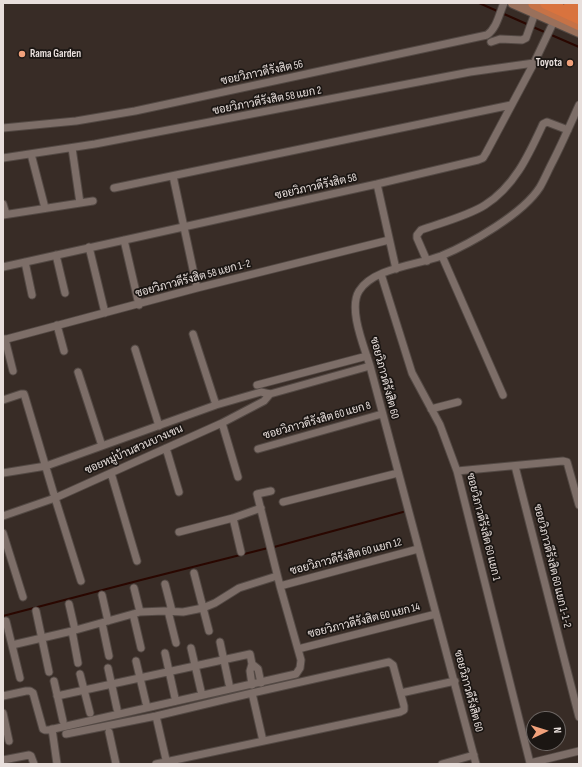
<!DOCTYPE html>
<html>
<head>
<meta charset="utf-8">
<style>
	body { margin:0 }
	#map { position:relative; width:582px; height:767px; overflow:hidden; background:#382c26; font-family:"Sofia Sans Condensed",sans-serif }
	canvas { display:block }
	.frame { position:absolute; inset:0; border:4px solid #e8dfdc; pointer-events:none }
	.north { position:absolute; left:526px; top:711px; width:40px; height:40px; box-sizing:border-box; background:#1b1613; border:1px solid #6d6663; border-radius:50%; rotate:86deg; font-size:11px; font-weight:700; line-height:16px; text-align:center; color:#e8dfdc }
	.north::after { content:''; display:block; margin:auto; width:14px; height:18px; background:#f1a17b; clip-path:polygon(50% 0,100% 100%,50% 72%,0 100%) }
</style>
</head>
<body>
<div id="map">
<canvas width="582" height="767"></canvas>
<div class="frame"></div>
<div class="north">N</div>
</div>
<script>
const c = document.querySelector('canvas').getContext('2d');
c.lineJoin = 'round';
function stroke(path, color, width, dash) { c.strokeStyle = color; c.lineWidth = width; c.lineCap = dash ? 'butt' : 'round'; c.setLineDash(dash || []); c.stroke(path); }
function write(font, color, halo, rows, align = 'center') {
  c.font = font + ' "Sofia Sans Condensed",Sarabun,sans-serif'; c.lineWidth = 3.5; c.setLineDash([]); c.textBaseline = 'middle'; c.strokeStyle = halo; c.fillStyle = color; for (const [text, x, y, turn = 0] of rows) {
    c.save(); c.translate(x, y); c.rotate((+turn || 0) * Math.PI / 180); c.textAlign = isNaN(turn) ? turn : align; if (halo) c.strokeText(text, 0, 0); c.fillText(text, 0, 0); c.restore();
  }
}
stroke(new Path2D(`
	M479,3l50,22
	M533,27l46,20
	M274,547l129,-35
	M3,616l138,-36 127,-32`), '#2a0700', 2);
const minor = new Path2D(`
	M491,42l9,-3 22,1 4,-2 9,-25
	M3,128l73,-7 59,-10 352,-76c10,-7 12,-21 17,-32
	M72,148l8,55
	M31,154l14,54
	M3,158l92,-14 375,-72 64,-9
	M173,176l24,112
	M377,184l19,85
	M114,188l397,-83
	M3,204l3,10
	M3,215l90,-14
	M124,240l15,65
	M89,247l16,66
	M56,255l9,38
	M442,256l61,139
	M427,261l-10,-23v-3l4,-5c19,-7 47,-14 64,-25 30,-19 44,-51 58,-81l4,-2 21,8
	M25,262l7,33
	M3,267l374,-83 101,-24 5,-2 3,-5 48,-90 20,-42
	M381,274l31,99 28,52 17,46 73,292 49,-12
	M57,325l7,26
	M193,334l23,71
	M5,339l8,32
	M3,340l194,-52 192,-48
	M135,349l24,77
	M78,372l24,74
	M257,385l110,-29
	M3,400l18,-6h3l1,3 30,101 26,83
	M431,409l27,-7
	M222,423l16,54
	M166,448l13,44
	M258,449l124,-35
	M515,466l64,251
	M457,471l106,-10 4,1 12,43
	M3,473l43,-7 170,-61 45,-13 9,2 100,-28
	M111,473l26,88
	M283,502l115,-29
	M3,516l52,-18 167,-75 42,-22 6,-7
	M233,518l8,34
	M179,532l54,-14 28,-10
	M3,533l20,64
	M194,573l15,58
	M165,584l7,27
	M280,586l138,-37
	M134,588l6,24
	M102,595l6,26
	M69,604l6,26
	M36,611l13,61
	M168,611l8,32
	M133,614l8,34
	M6,621l14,57
	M102,623l7,33
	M72,631l6,32
	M220,642l9,42
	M12,645l60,-14 68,-19 24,-1 19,1 20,-4 12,-5 24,-15 38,-12
	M191,648l10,43
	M298,649l138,-35
	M165,653l10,45
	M136,661l10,42
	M108,668l9,41
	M80,674l10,39
	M54,681l9,40
	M252,685l-2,-14 2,-7 6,5 3,14
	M252,693l11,48
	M401,693l54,-12
	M3,696l23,-5h4l3,2 10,36 2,1h4l247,-56 4,-6 1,-8 -21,-74 -23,-92 14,-3
	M57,696l193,-42 2,10
	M3,713l6,28
	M156,716l11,48
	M52,729l5,35
	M109,732l7,32
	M66,734l90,-18 96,-23 137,-31 4,3 11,41v4l-4,2 -244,52
	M3,760l26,-5 2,1 3,8
	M442,764l32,-9
	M476,764l-106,-398c-6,-20 -22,-57 -11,-75 14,-23 58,-26 82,-35 29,-12 82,-42 99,-69 4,-7 7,-14 11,-22 10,-19 19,-40 28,-60`);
const secondary = new Path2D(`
	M513,3l66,29`);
const trunk = new Path2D(`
	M534,3l45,21`);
const motorway = new Path2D(`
	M546,3l33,15
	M570,3l9,4`);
stroke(minor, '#534944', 9);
stroke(secondary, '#534944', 12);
stroke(trunk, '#534944', 14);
stroke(motorway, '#534944', 14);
stroke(minor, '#7d6e68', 7);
stroke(secondary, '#99705b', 10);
stroke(trunk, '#c67246', 12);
stroke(motorway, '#d9733e', 12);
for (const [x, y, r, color] of [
	[22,54,4,"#f1a17b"],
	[570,63,4,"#f1a17b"]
]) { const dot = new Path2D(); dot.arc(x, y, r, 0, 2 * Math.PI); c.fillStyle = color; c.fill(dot); stroke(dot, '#1b1613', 1.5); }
write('bold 11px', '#e8dfdc', '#1b1613', [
	["Rama Garden",30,54],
	["Toyota",562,63,"right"]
], 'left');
write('11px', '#e8dfdc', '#1b1613', [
	["ซอยวิภาวดีรังสิต 56",262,73,-12],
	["ซอยวิภาวดีรังสิต 58 แยก 2",267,101,-11],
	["ซอยวิภาวดีรังสิต 58",316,187,-13],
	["ซอยวิภาวดีรังสิต 58 แยก 1-2",193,279,-15],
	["ซอยวิภาวดีรังสิต 60",384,378,75],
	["ซอยวิภาวดีรังสิต 60 แยก 8",317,421,-16],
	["ซอยหมู่บ้านสวนบางเขน",134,450,-24],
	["ซอยวิภาวดีรังสิต 60 แยก 1",483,527,76],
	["ซอยวิภาวดีรังสิต 60 แยก 12",346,557,-15],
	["ซอยวิภาวดีรังสิต 60 แยก 1-1-2",552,566,76],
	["ซอยวิภาวดีรังสิต 60 แยก 14",364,621,-14],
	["ซอยวิภาวดีรังสิต 60",468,691,75]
]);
</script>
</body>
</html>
